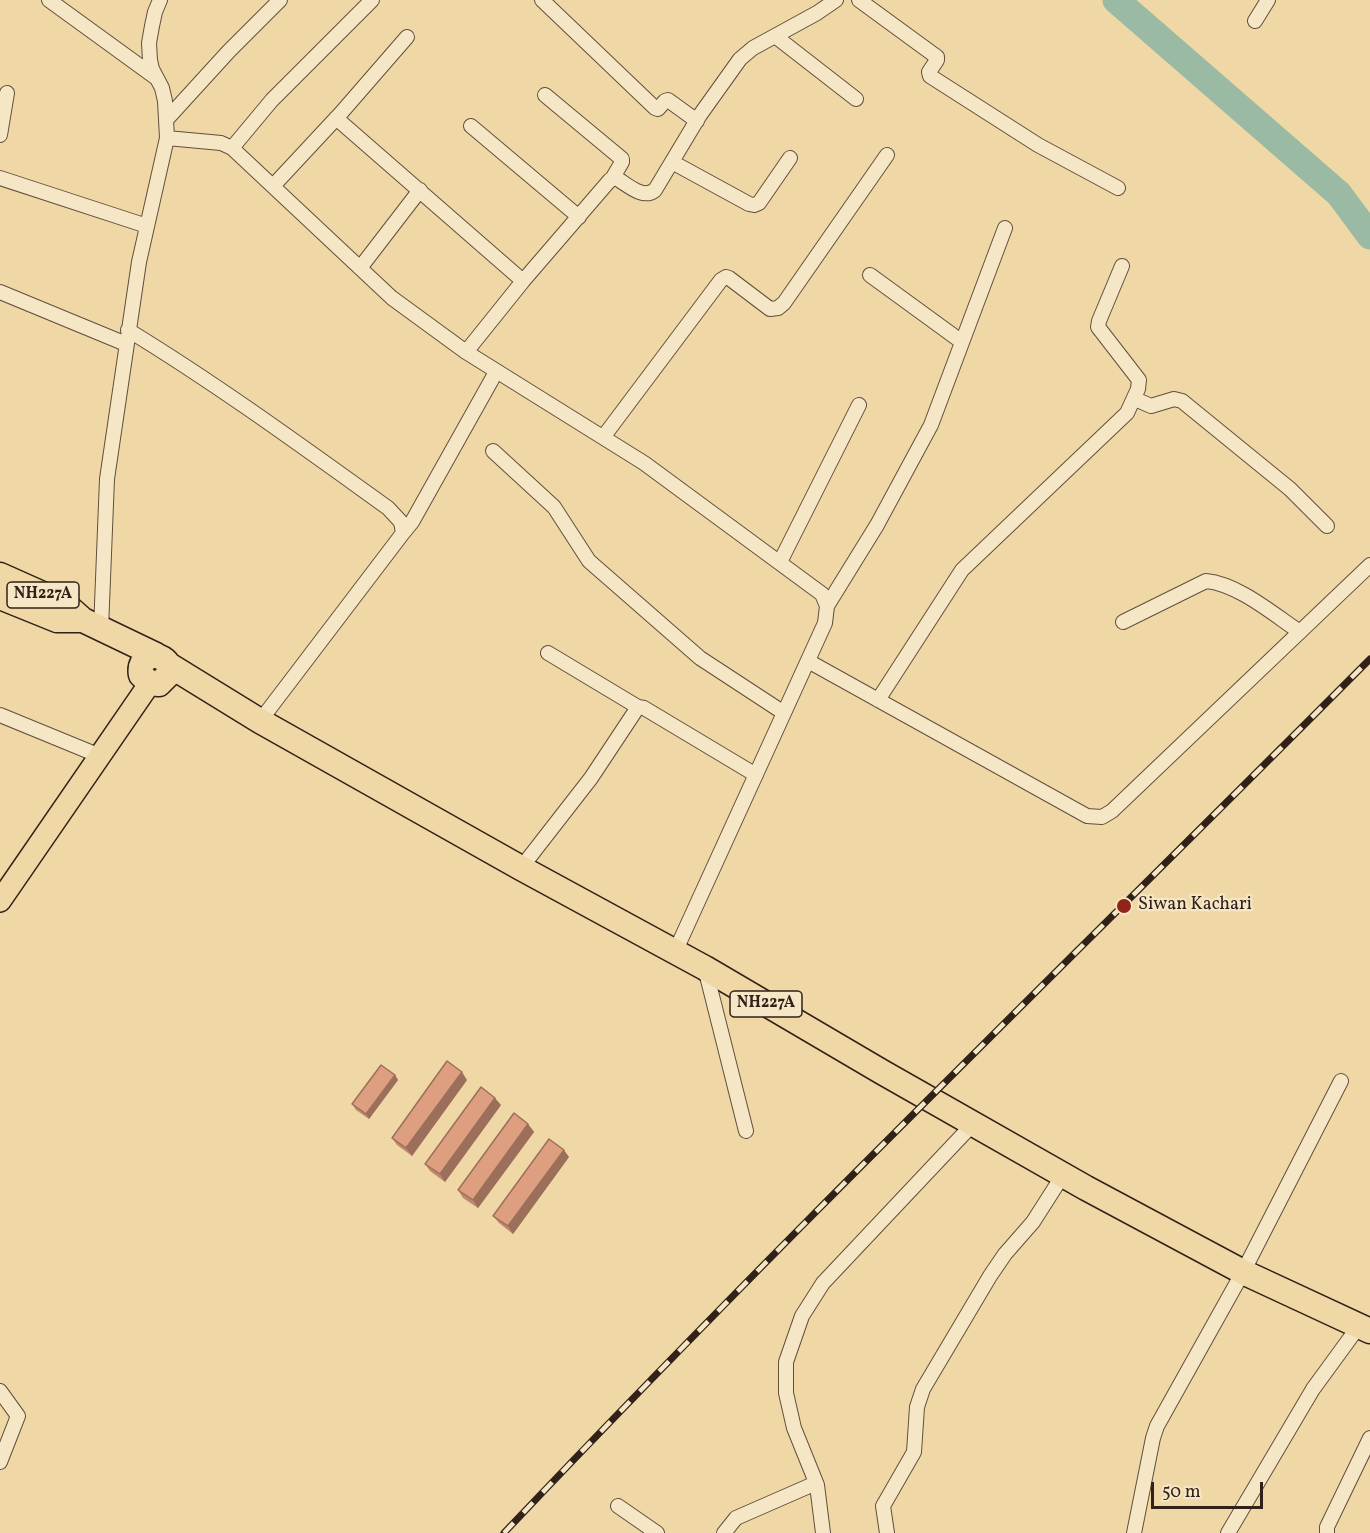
<!DOCTYPE html>
<html>
<head>
<meta charset="utf-8">
<style>
	body { margin:0 }
	#map { position:relative; width:1370px; height:1533px; overflow:hidden; background:#f0d8a6; font-family:Vollkorn,serif }
	canvas { display:block }
	.scale { position:absolute; left:1151px; top:1482px; width:112px; height:27px; box-sizing:border-box; border:3px solid #312118; border-top:0; padding-left:8px; font-size:18px; line-height:21px; white-space:nowrap; color:#312118; -webkit-text-stroke:4px #f5e6c5; paint-order:stroke }
</style>
</head>
<body>
<div id="map">
<canvas width="1370" height="1533"></canvas>
<div class="scale">50 m</div>
</div>
<script>
const c = document.querySelector('canvas').getContext('2d');
c.lineJoin = 'round';
function stroke(path, color, width, dash) { c.strokeStyle = color; c.lineWidth = width; c.lineCap = dash ? 'butt' : 'round'; c.setLineDash(dash || []); c.stroke(path); }
function fillPath(path, color) { c.fillStyle = color; c.fill(path, 'evenodd'); }
function write(font, color, halo, rows, align = 'center') {
  c.font = font + ' Vollkorn,serif'; c.lineWidth = 4.5; c.setLineDash([]); c.textBaseline = 'middle'; c.strokeStyle = halo; c.fillStyle = color; for (const [text, x, y, turn = 0] of rows) {
    c.save(); c.translate(x, y); c.rotate((+turn || 0) * Math.PI / 180); c.textAlign = isNaN(turn) ? turn : align; if (halo) c.strokeText(text, 0, 0); c.fillText(text, 0, 0); c.restore();
  }
}
stroke(new Path2D(`
	M1116,0l223,194 31,42`), '#9bbaa4', 27);
const street = new Path2D(`
	M49,0l106,77
	M542,0l113,108 3,1 7,-8 3,-1 29,21
	M859,0l78,57v3l-8,12 1,4 108,69 80,43
	M1255,21l13,-21
	M775,36l81,63
	M545,95l77,64v3l-10,17
	M336,118l187,163
	M166,120l63,-69 51,-51
	M471,126l108,91
	M0,135l7,-42
	M167,138l54,5 11,5 160,150 74,54 178,111 178,131 5,12 -2,17 -150,329
	M232,148l40,-48 100,-100
	M672,162l77,42 5,1 5,-2 31,-45
	M0,178l147,48
	M273,186l68,-73 66,-76
	M360,268l60,-78
	M870,275l92,67
	M0,292l126,52
	M128,330c90,55 175,117 260,178l13,14 2,11 -143,188
	M466,352l57,-71 87,-101 6,-2c12,7 27,22 39,12l45,-75 40,-56 13,-11 64,-35 19,-13
	M1135,399l16,7 23,-7 8,2 108,88 37,37
	M604,436l117,-156 5,-3 3,1 41,31 8,-1 6,-5 103,-148
	M493,451l61,56 35,54 111,97 84,55
	M403,533l9,-11 84,-150
	M780,562l79,-157
	M827,606l50,-81 54,-100 74,-197
	M1123,622l83,-41c32,3 67,33 94,51
	M101,629l6,-150 32,-217 28,-124 -2,-37 -3,-13 -10,-19 -2,-9 -1,-17 3,-17 3,-14 5,-12
	M548,653l90,54
	M808,661l279,155 15,1 10,-6 258,-246
	M878,700l84,-130 165,-157 11,-24 1,-9 -41,-53 1,-6 23,-55
	M0,715l100,41
	M521,868l70,-90 47,-71 6,1 112,67
	M705,968l41,163
	M0,1391l18,25 -18,46
	M618,1506l39,27
	M724,1533l12,-15 80,-35
	M823,1533l-6,-48 -23,-57 -8,-35v-31l16,-46 21,-33 150,-159
	M887,1533l-4,-27 31,-54 3,-45 6,-18 67,-113 15,-22 28,-32 30,-47
	M1134,1533l19,-95 4,-12 86,-154 98,-191
	M1228,1533l85,-144 46,-63
	M1327,1533v-6l43,-89`);
const primary = new Path2D(`
	M0,901l150,-218`);
const highway = new Path2D(`
	M0,575l65,29 18,16 73,35
	M0,597l57,23h26
	M169,665v9l-10,10 -9,-1 -9,-8c-4,-19 18,-26 28,-10l91,56 261,147 184,100 177,104 204,116 157,84 127,59`);
stroke(street, '#614f3c', 16);
stroke(primary, '#312118', 24);
stroke(highway, '#312118', 27);
stroke(street, '#f5e6c5', 14);
stroke(primary, '#f0d8a6', 21);
stroke(highway, '#f0d8a6', 24);
const rail = new Path2D(`
	M504,1533c282,-298 576,-583 866,-874`);
stroke(rail, '#312118', 7);
stroke(rail, '#f5e6c5', 4.5, [14]);
fillPath(new Path2D(`
	M395,1075l3,5 -29,39 -13,-9 -4,-6z
	M467,1080l-55,76 -15,-11 -5,-7z
	M501,1105l-56,77 -15,-11 -5,-7z
	M528,1124l6,8 -56,76 -15,-10 -5,-8z
	M569,1157l-56,77 -14,-11 -6,-7z`), '#bf886e');
fillPath(new Path2D(`
	M462,1072l5,8 -55,76 -6,-8z
	M395,1075l3,5 -29,39 -3,-5z
	M495,1098l6,7 -56,77 -5,-8z
	M528,1124l6,8 -56,76 -5,-8z
	M564,1150l5,7 -56,77 -5,-8z`), '#9b6f5a');
const building = new Path2D(`
	M447,1061l15,11 -56,76 -14,-10z
	M381,1065l14,10 -29,39 -14,-10z
	M481,1087l14,11 -55,76 -15,-10z
	M514,1113l14,11 -55,76 -15,-10z
	M549,1139l15,11 -56,76 -15,-10z`);
fillPath(building, '#de9e80');
stroke(building, '#9b6f5a', 1.5);
for (const [x, y, r, color] of [
	[1124,906,8,"#8f2418"]
]) { const dot = new Path2D(); dot.arc(x, y, r, 0, 2 * Math.PI); c.fillStyle = color; c.fill(dot); stroke(dot, '#f5e6c5', 2); }
for (const [x, y, w] of [
	[43,595,72],
	[766,1004,72]
]) { const box = new Path2D(); box.roundRect(x - w / 2, y - 13, w, 26, 4.5); c.fillStyle = '#f5e6c5'; c.fill(box); stroke(box, '#312118', 1.5); }
write('bold 16px', '#312118', null, [
	["NH227A",43,595],
	["NH227A",766,1004]
]);
write('18px', '#312118', '#f5e6c5', [
	["Siwan Kachari",1138,906]
], 'left');
</script>
</body>
</html>
